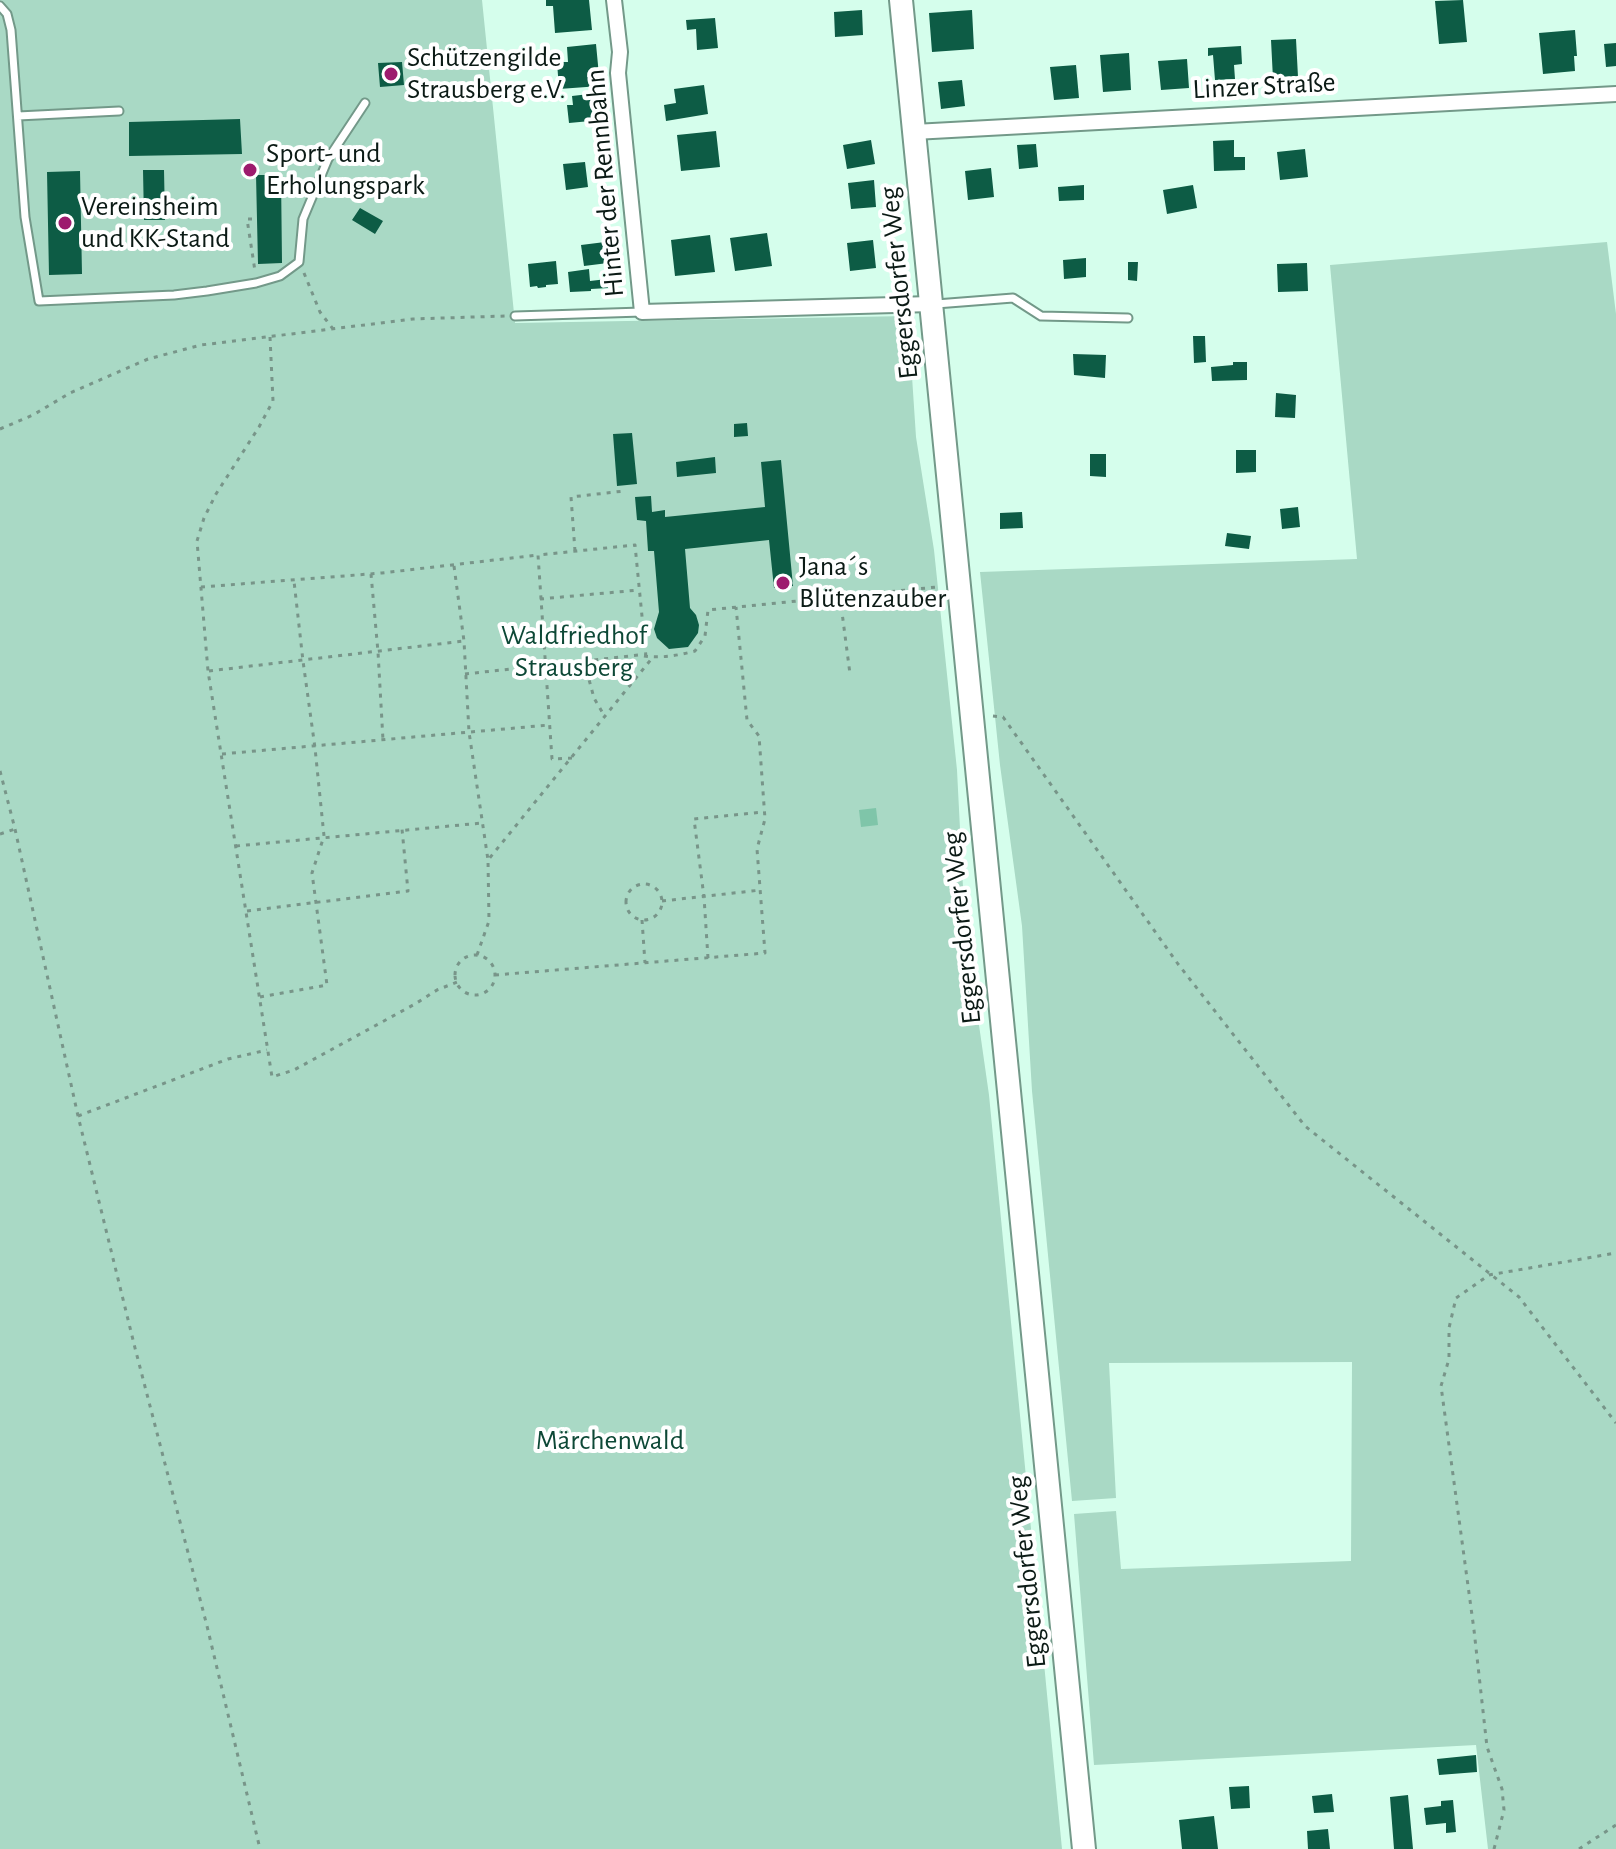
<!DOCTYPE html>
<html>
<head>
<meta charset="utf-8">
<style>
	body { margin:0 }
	canvas { display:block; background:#d5feec }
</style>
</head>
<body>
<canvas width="1616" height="1849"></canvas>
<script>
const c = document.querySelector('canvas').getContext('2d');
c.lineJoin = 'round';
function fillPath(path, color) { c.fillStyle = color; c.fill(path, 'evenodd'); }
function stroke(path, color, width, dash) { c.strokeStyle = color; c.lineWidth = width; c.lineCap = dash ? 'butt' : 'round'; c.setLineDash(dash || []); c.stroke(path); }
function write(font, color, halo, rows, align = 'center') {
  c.font = font + ' "Alegreya Sans",sans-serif'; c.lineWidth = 8; c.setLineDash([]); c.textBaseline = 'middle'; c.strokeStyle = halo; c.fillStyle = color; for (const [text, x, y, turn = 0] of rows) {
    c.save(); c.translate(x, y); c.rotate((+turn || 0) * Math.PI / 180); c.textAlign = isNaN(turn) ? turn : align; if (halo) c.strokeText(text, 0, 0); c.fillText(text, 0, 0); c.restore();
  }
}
fillPath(new Path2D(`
	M0,0h482l33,323 393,-7 8,121 18,113 23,220 8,157 24,168 73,754h-1062z
	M1607,242l9,72v1535h-128l-12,-104 -382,20 -20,-251 42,-3 5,58 230,-8 1,-199 -243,1 7,135 -44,3 -40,-410 -10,-165 -22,-161 -20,-193 377,-13 -27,-294z`), '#a9d9c5');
fillPath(new Path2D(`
	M876,808l2,17 -17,2 -2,-17z`), '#7fc5a9');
fillPath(new Path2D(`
	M546,0h43l3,30 -37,3 -2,-27h-7z
	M1463,0l4,42 -28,2 -4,-43z
	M862,10l1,25 -28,2 -1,-25z
	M972,10l2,39 -42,3 -3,-39z
	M715,18l3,30 -21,2 -1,-21 -9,1 -1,-10z
	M1575,30l2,26h-3l1,15 -32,3 -4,-41z
	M1296,39l2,38 -25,2 -2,-39z
	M1616,43v23l-10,1 -2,-23z
	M596,44l4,42 -41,3 -2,-27h11l-1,-15z
	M1241,46l1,18 -8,1 1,14 -20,1 -2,-25 -5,1v-8z
	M1129,53l2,37 -28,2 -3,-37z
	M1187,59l2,29 -28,2 -3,-29z
	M402,62l2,23 -24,2 -2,-24z
	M1076,65l3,33 -25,2 -4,-33z
	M962,80l3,26 -24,3 -3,-27z
	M704,85l4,29 -42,7 -2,-16 12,-2 -2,-14z
	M598,93l3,27 -32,3 -2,-18h6l-1,-9z
	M240,119l2,35 -113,2v-34z
	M716,131l4,36 -39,4 -4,-36z
	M871,140l4,24 -28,5 -4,-24z
	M1234,140v17h11v13l-31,1 -1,-30z
	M1036,144l2,23 -19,2 -2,-24z
	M1305,149l3,28 -28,3 -3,-28z
	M585,162l3,25 -22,3 -3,-26z
	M991,168l3,29 -26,3 -3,-29z
	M143,170h21l1,50h-21z
	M80,171l2,103 -33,1 -2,-103z
	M256,175h25l1,88 -24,1z
	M874,180l2,27 -25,2 -3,-26z
	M1084,185v15l-25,1 -1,-14z
	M1193,185l4,23 -30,6 -4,-24z
	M360,208l23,13 -8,13 -23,-14z
	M767,233l5,33 -37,5 -5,-33z
	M710,235l5,37 -40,4 -4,-36z
	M873,240l3,28 -26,3 -3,-28z
	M613,241l3,21 -32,4 -3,-21z
	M1086,258v19l-22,2 -1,-19z
	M556,261l2,23 -12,1v2l-8,1 -1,-2 -7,1 -2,-23z
	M1128,262h10l-1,19 -9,-1z
	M1307,263l1,28 -30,1 -1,-28z
	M589,269l1,12 17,-2 1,9 -17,1v2l-21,1 -2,-20z
	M1193,336h12l1,26 -12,1z
	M1073,354l33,1 -1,23 -31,-3z
	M1233,362h14v18l-35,1 -1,-14 22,-2z
	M1276,393l20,2 -1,23 -20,-1z
	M747,423l1,13 -14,1v-13z
	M632,433l5,51 -20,2 -4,-52z
	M1236,450h20v22l-20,1z
	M1090,454h16v23l-16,-1z
	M715,457l1,16 -39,4 -1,-15z
	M781,460l12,126 -19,2 -5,-48 -84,9 5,59 6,7 3,10 -1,8 -10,14 -19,2 -12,-11 -3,-9 5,-17 -5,-61h-6l-2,-30 -9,-1 -2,-23 16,-1 1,16 13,-2v7l100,-10 -4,-45z
	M1298,507l2,20 -18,2 -2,-20z
	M1022,512l1,16 -23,1v-16z
	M1227,533l24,3 -2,13 -24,-3z
	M1476,1755l1,17 -38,3 -2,-16z
	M1249,1786l1,22 -19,1 -2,-22z
	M1332,1794l2,18 -20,1 -2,-17z
	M1408,1795l5,54h-19l-4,-52z
	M1453,1800l3,32 -10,1v-10l-20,2 -2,-17 17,-2v-5z
	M1214,1816l4,33h-36l-3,-29z
	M1328,1829l2,20h-22l-1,-18z`), '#0d5c45');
const service = new Path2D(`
	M0,6l7,8 4,16 14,187 14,84 135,-6 33,-4 49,-8 24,-7 19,-14 4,-43 25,-60 37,-56
	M18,116l101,-5
	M936,304l77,-6 28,18 87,2
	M515,316l127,-4`);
const minor = new Path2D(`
	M614,0l6,52 -2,21 24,239 289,-8
	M914,132l702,-38`);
const secondary = new Path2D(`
	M901,0l183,1849`);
stroke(service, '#739989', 11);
stroke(minor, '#739989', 18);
stroke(secondary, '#739989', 26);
stroke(new Path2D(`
	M252,219h-5l8,52
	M304,273l16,39 13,17
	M270,337l3,64 -14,26 -43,67 -12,24 -7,23 11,130 64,406 22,-7 121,-66 22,-14 20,-8
	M0,429l33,-14 37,-22 78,-34 53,-14 212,-26 92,-3
	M575,551l-4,-54 53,-6
	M454,566l10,75 5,91 19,128
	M371,574l7,78 5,88
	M201,587l181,-14 156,-18
	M840,597l10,77
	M540,599l99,-9
	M584,661l10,37 11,19
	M209,671l255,-30
	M465,674l174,-19c19,4 37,1 56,-4l10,-15 3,-26 229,-23
	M993,716l10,1 175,247 127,162 214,171 97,126
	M222,754l327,-29
	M572,758l-20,1 -14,-204 97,-10 11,112
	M0,771l15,58 63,287 57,232 72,278 53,223
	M0,834l15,-5
	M236,846l246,-23
	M626 902a18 18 0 1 1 36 0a18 18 0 1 1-36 0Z
	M662,901l99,-11
	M247,911l161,-20 -6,-62
	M642,920l3,43
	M477,955l12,-34 -1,-61 165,-203
	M455 975a20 20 0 1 1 40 0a20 20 0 1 1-40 0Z
	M708,958l-4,-61 -10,-78 70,-7
	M495,975l270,-22 -8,-104 8,-30 -6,-83 -12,-16 -11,-113
	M260,997l67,-12 -15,-112 12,-37 -9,-88 -12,-87 -9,-80
	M78,1116l150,-57 39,-9
	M1494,1849l10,-39 -2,-21 -15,-42 -13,-117 -33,-244 8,-27v-31l7,-30 33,-23 127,-22
	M1579,1849l37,-24`), '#789589', 3, [4, 6]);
stroke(service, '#fff', 7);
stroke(minor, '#fff', 14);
stroke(secondary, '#fff', 22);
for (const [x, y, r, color] of [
	[391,74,8,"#9d1b6e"],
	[250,170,8,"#9d1b6e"],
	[65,223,8,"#9d1b6e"],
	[783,583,8,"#9d1b6e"]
]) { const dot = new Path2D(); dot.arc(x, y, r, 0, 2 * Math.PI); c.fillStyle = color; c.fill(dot); stroke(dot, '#fff', 3); }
write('28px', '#0b1a15', '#fff', [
	["Schützengilde",407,58],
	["Strausberg e.V.",407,90],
	["Sport- und",266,154],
	["Erholungspark",266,186],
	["Vereinsheim",81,207],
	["und KK-Stand",81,239],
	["Jana´s",799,567],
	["Blütenzauber",799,599]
], 'left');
write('28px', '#0b1a15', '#fff', [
	["Linzer Straße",1264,86,-3],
	["Hinter der Rennbahn",605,183,-95],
	["Eggersdorfer Weg",899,283,-96],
	["Eggersdorfer Weg",962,928,-96],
	["Eggersdorfer Weg",1027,1572,-96]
]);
write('28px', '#0d4836', '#fff', [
	["Waldfriedhof",574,636],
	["Strausberg",574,668],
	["Märchenwald",610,1441]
]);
</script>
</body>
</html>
